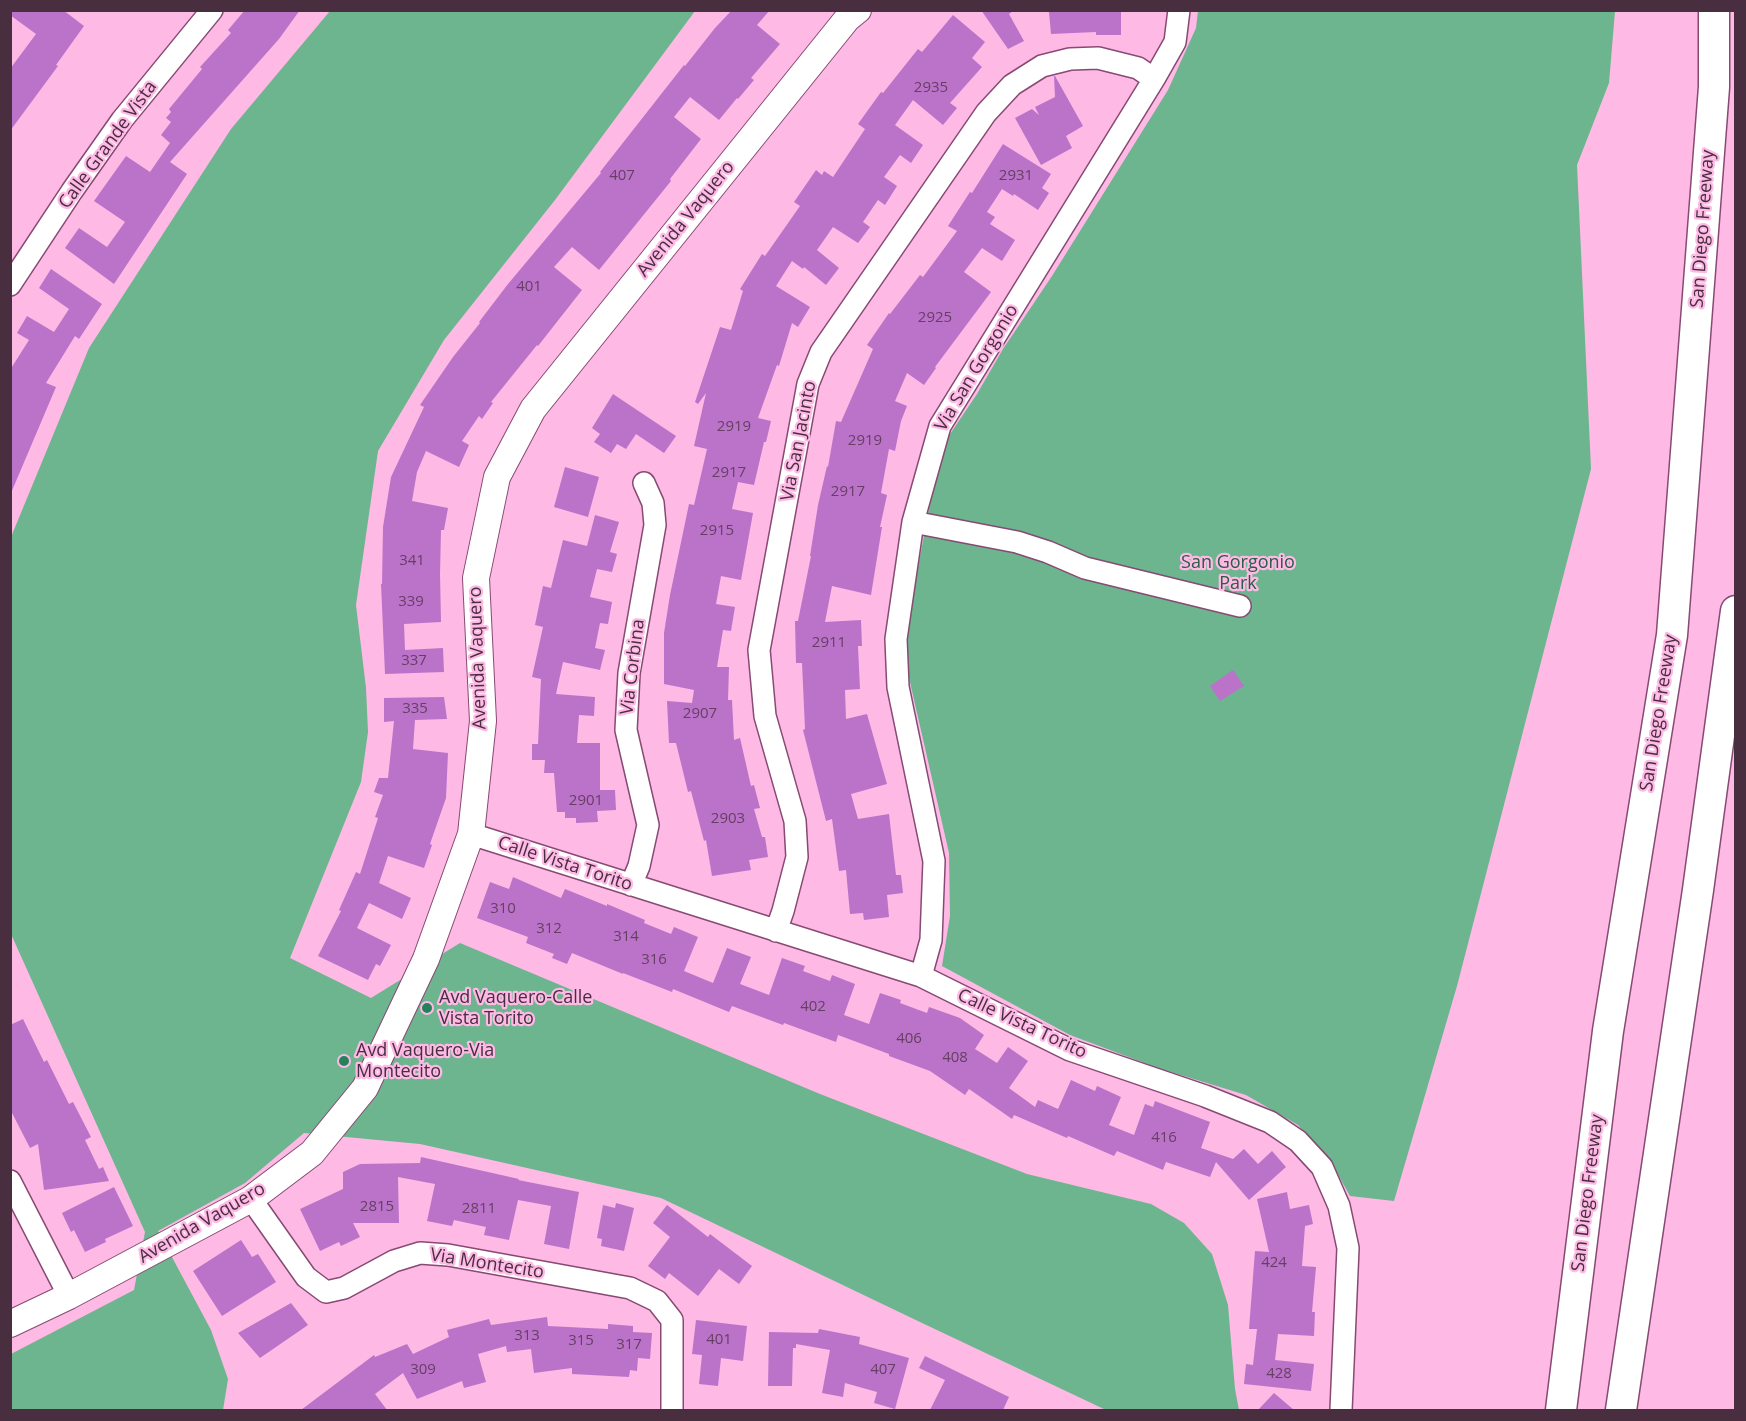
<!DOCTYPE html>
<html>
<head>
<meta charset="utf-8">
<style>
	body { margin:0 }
	#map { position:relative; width:1746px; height:1421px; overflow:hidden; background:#feb9e5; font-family:"Open Sans",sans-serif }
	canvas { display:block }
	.frame { position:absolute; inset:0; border:12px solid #492e40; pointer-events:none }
</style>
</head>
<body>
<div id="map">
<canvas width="1746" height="1421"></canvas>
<div class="frame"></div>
</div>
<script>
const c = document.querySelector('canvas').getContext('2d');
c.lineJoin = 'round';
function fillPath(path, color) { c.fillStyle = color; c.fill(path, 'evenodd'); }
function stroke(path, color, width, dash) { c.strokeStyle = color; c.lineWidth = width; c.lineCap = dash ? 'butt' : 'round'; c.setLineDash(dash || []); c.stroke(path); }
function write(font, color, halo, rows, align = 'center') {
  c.font = font + ' "Open Sans",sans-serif'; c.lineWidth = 4.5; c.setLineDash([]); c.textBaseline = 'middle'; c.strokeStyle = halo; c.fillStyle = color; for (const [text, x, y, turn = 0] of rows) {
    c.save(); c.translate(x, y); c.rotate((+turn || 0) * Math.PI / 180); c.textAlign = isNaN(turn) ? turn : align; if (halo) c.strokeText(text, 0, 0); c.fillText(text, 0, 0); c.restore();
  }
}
fillPath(new Path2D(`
	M330,11h365l-140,189 -111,140 -66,111 -22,154 10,83 2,44 -7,50 -71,176 81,40 89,-55 360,151 207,80 124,30 33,19 28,31 16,51 7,84 4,21h-133l-186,-88 -259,-124 -241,-54 -116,-11 -59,50 -87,48 53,99 17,49 -5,31h-212v-56l123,-64 11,-58 -134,-298v-397l78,-189 142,-219z
	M1198,11h417l-6,72 -32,82 14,304 -134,517 -63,215 -44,-5 -19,-34 -33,-37 -52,-30 -88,-27 -88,-33 -128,-69 8,-50 -1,-63 -42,-184 1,-48 26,-139 12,-42 31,-46 26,-45 49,-73 116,-186 28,-62z`), '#6cb58f');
fillPath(new Path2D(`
	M10,10h53l21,16 -28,39 2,1 -48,65v-62l26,-35 -26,-19z
	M245,10h55l-21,29 -109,123 17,12 -73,110 -49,-36 14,-20 28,19 18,-25 -31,-21 32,-45 24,16 20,-29 -9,-8 10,-13 -5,-4 5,-6 -2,-3 33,-40 -2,-2 31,-34 -3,-3z
	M732,10h38l-13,15 23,19 -29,34 3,2 -16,19 -1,-1 -18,22 -29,-23 -16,20 27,22 -31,40 1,2 -72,89 -27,-23 -18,20 28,23 -44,56 -1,-1 -46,57 2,1 -11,16 -3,-3 -17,25 7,4 -10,22 -33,-16 -9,21 -5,29 36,7 -4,22h-3l-1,44 1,48 -37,2 1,26 38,-2 1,24 -59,2 -4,-90h1l1,-57 8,-50 33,-70 -4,-2 33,-48 27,-34 -1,-1 29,-38 93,-111 -1,-1 84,-107 1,1 30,-38z
	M981,10h33l-5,4 15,27 -16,8z
	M1073,10h48v25h-25v-3l-45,2 -2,-22z
	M953,15l32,27 -13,16 10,9 -32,36 7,5 -14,17 -30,-25 -18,25 28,20 -12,18 -11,-8 -16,22 13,9 -12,19 -7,-5 -15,22 7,5 -12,16 -25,-16 -16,23 22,18 -13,17 -22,-18 -1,2 -11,-8 -16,25 34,21 -12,20 -6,-4 -13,43 -2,-1 -19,53 13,3 -5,21h-2l-10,43 -16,-3 -6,27 21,4 -12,67 -20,-4 -5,28 19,3 -4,24 -8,-1 -6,37h12l-1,33h4l2,40 6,-2 11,48 3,-1 6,23 -6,1 8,28h3l3,20 -19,3 2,10 -39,6 -6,-36 -2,1 -13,-50 -3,1 -12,-49h-7l-2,-42 25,2 2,-13 -30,-6v-51l6,-38 19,-91 5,1 13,-56 -13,-3 12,-53 -8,11 -3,-2 25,-75 11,3 12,-39 -3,-2 22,-35 3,2 35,-50 -6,-4 22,-32 6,5 2,-4 9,6 32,-48 -7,-5 23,-32 2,1 35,-44 4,3z
	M1054,76h1l28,50 -17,10 6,12 -31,17 -26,-47 17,-9 7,6 -4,-8 20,-10z
	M1003,144l48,30 -9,14 7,5 -11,17 -24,-16 -1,2 -11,-7 -15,23 8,5 -5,7 25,16 -13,21 -20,-13 -18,24 27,20 -56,75 1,1 -12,17 -17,-12 -12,28 12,5 -6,15 -6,30 -6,-2 -8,44 6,2 -7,32h2l-11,68 -39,-9 -7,36 36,-2 1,26h-4l2,43 -15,1 1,29 21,-5 20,70 -36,10 7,25 31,-5 7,61h5l2,18 -16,2 2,22 -25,3 -1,-7 -13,1 -4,-44 -7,1 -7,-52 -6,2 -23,-91 2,-1 -3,-66h-6l-1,-42h3l13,-65h-1l8,-51 9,-39 1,1 8,-46 5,1 32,-73 -6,-4 22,-32 1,1 30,-39 3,2 34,-46 -9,-5 22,-34 2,1z
	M51,269l51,35 -23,35 -4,-3 -29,47 10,4 -45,106 -1,-123 19,-30 -12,-7 10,-17 27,16 15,-23 -30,-21z
	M613,394l63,42 -12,17 -28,-19 -10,15 -9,-5 -6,9 -17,-11 6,-8 -8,-6z
	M565,467l34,10 -11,40 -34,-10z
	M595,515l24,7 -9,30 7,2 -5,18 -15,-3 -7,28 22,5 -4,22 -8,-1 -5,25 10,2 -5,20 -37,-8 -7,32 39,3 -1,19 -15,-1 -2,28h23v47h15l1,20 -19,1 1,11 -22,1v-5h-11v-6h-8l-3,-39h-10l1,-13h-13v-16h6l3,-65 -9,-2 11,-50 -8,-2 8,-39 8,2 12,-48 24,6z
	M1233,670l11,16 -24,15 -10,-15z
	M444,697l3,22 -32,1 -2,29 35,4 -2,45 -16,46 2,1 -8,23 -36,-12 -9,27 32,15 -9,21 -33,-16 -12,25 34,17 -11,21 -4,-2 -8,16 -50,-24 23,-45 -2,-1 17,-38 4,2 18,-56 -3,-1 8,-22 -9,-3 5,-14h9l6,-57 -10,1v-24z
	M513,877l48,21 4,-9 42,17v-2l38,16 -1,3 27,11 3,-7 24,10 -14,34 29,12 14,-35 24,9 -11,27 29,11 13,-37 23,8 -2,5 27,10 2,-6 23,9 -11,31 25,9 11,-31 21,7 -1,3 27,10 2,-6 31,11 24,17 -9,14 22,14 11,-16 20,14 -19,27 26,19 3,-7 20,9 13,-29 24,11 2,-5 24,11 -12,28 25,10 11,-31 8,3 2,-6 55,21 -9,26 32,11 11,-10 14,15 14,-13 14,16 -37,33 -33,-38 -6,15 -44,-15 -3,8 -46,-19 -3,5 -46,-20 -1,2 -53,-23 -2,4 -43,-30 -4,6 -35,-24 -41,-15v-2l-51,-19 -2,7 -52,-19 -1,2 -51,-19 -3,6 -56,-23 -1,3 -49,-19v1l-51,-21 -5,11 -15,-6 2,-4 -28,-11 2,-6 -51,-19 13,-36 19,7z
	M23,1019l21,43 3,-2 22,44 4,-2 18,35 -6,3 14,29 4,-2 6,14 -65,9 -6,-46 -8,4 -20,-39v-84z
	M421,1157l98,22 -1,1 61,12 -10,57 -25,-5 7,-38 -33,-6 -9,40 -25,-5 2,-8 -32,-7 -2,6 -25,-5 8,-37 -37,-7 1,46h-46l7,14 -19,9 -2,-4 -19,9 -20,-42 43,-20v-17l17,-8 60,-1z
	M114,1187l19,39 -28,13 1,3 -21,10 -11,-22 -3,2 -9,-19z
	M1287,1192l3,17 19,-4 4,19 -8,2 -3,40 14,1 -4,45h3l-1,24 -36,-2 -3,26 39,4 -3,27 -67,-7 2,-20 7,1 4,-36h-8l6,-78 14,1 -12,-53z
	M616,1203l18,5 -10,43 -23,-5 1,-7 -5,-1 6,-33 12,3z
	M667,1205l41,32 2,-3 42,32 -13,18 -20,-15 -21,27 -29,-23 -4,6 -17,-13 22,-29 -17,-14z
	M241,1240l11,17 6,-3 18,28 -54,34 -29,-45z
	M291,1303l17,22 -48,33 -22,-25z
	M547,1317l1,9 60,3v-5l25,2v6l19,1 -2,26 -12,-1 -1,13 -7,-1 -1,7 -57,-3v-6l-38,5 -3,-24 -24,3 -1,-6 -28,8 8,28 -22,6 -2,-7 -45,18 -14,-26 -28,21 12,16h-86l73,-55 1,2 32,-13 6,10 36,-17 -2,-7 42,-11 2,6z
	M696,1320l51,6 -4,35 -22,-3 -3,28 -19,-2 3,-29 -10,-1z
	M819,1329l41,8 -1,7 50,14 -14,51 -21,-6 3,-11 -32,-9 -2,14 -21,-4 8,-43 -34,-6v4h-3l-1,38h-24l1,-54 49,1z
	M925,1356l84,41 -6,13h-73l15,-30 -26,-12z
	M1274,1393l20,17h-36z`), '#bb73ca');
const minor = new Path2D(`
	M10,285l62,-94 50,-71 90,-110
	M913,522l104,20 31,10 37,16 155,38
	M471,834l450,142 149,74 135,46 65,26 28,19 24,26 17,39 9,42 -7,162
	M631,885l8,-19 9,-41 -22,-95 3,-57 26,-148 -2,-22 -9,-20
	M776,931l7,-20 14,-54 -2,-36 -30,-105 -6,-66 49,-266 13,-32 165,-239 26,-28 30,-19 28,-7 28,-1 40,10 16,11
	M921,976l10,-36 3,-79 -36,-174 -2,-48 17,-117 27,-96 214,-347 21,-37 4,-32
	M10,1181l59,115
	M251,1199l55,78 20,15 18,-4 50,-27 26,-8 28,2 182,33 27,13 15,19v90`);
const major = new Path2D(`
	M10,1324l59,-28 182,-97 61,-46 53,-65 61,-129 45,-125 12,-113 -7,-143 21,-101 36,-68 314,-390 11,-9`);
const highway = new Path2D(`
	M1561,1410l47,-379 64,-396 42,-548v-77
	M1621,1410l77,-520 38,-279`);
stroke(minor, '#864a73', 24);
stroke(major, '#864a73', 28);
stroke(highway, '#864a73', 33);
stroke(minor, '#fff', 21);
stroke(major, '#fff', 26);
stroke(highway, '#fff', 30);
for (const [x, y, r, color] of [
	[427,1008,6,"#24825a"],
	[344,1061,6,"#24825a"]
]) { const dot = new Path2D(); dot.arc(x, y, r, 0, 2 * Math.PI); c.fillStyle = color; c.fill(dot); stroke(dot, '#feb9e5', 2); }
write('15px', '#663f62', null, [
	["2935",931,88],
	["407",622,176],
	["2931",1016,176],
	["401",529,287],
	["2925",935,318],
	["2919",734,427],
	["2919",865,441],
	["2917",729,473],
	["2917",848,492],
	["2915",717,531],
	["341",412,561],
	["339",411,602],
	["2911",829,643],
	["337",414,661],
	["335",415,709],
	["2907",700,714],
	["2901",586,801],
	["2903",728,819],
	["310",503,909],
	["312",549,929],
	["314",626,937],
	["316",654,960],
	["402",813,1007],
	["406",909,1039],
	["408",955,1058],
	["416",1164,1138],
	["2815",377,1207],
	["2811",479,1209],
	["424",1274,1263],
	["313",527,1336],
	["401",719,1340],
	["315",581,1341],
	["317",629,1345],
	["309",423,1370],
	["407",883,1370],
	["428",1279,1374]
]);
write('18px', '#492e40', '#feb9e5', [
	["Calle Grande Vista",108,145,-54],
	["Avenida Vaquero",686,219,-51],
	["San Diego Freeway",1703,229,-86],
	["Via San Gorgonio",977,368,-59],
	["Via San Jacinto",799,441,-79],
	["Avenida Vaquero",478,658,-92],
	["Via Corbina",633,667,-83],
	["San Diego Freeway",1659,713,-81],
	["Calle Vista Torito",565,864,18],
	["Calle Vista Torito",1022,1024,25],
	["San Diego Freeway",1588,1193,-83],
	["Avenida Vaquero",202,1223,-30],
	["Via Montecito",487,1264,9]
]);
write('18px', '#295e44', '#feb9e5', [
	["San Gorgonio",1238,563],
	["Park",1238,584]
]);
write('18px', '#492e40', '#feb9e5', [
	["Avd Vaquero-Calle",439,998],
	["Vista Torito",439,1019],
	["Avd Vaquero-Via",356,1051],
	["Montecito",356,1072]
], 'left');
</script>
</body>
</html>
